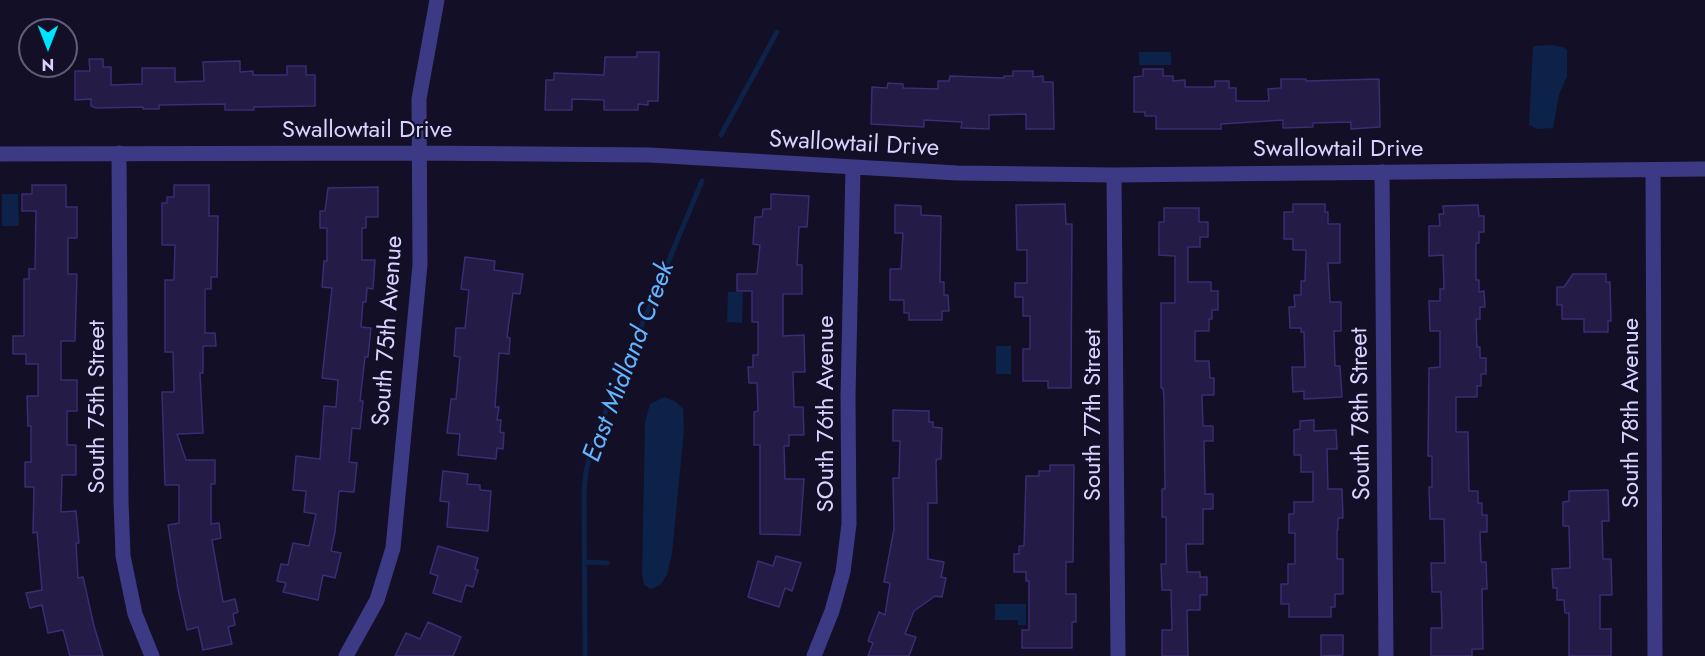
<!DOCTYPE html>
<html>
<head>
<meta charset="utf-8">
<style>
	body { margin:0 }
	#map { position:relative; width:1705px; height:656px; overflow:hidden; background:#130f26; font-family:Jost,sans-serif }
	canvas { display:block }
	.north { position:absolute; left:18px; top:18px; width:60px; height:60px; box-sizing:border-box; background:#130f26; border:2px solid #625e7d; border-radius:50%; rotate:180deg; font-size:16px; font-weight:700; line-height:24px; text-align:center; color:#d9d4ff }
	.north::after { content:''; display:block; margin:auto; width:21px; height:27px; background:#00e5ff; clip-path:polygon(50% 0,100% 100%,50% 72%,0 100%) }
</style>
</head>
<body>
<div id="map">
<canvas width="1705" height="656"></canvas>
<div class="north">N</div>
</div>
<script>
const c = document.querySelector('canvas').getContext('2d');
c.lineJoin = 'round';
function fillPath(path, color) { c.fillStyle = color; c.fill(path, 'evenodd'); }
function stroke(path, color, width, dash) { c.strokeStyle = color; c.lineWidth = width; c.lineCap = dash ? 'butt' : 'round'; c.setLineDash(dash || []); c.stroke(path); }
function write(font, color, halo, rows, align = 'center') {
  c.font = font + ' Jost,sans-serif'; c.lineWidth = 4.5; c.setLineDash([]); c.textBaseline = 'middle'; c.strokeStyle = halo; c.fillStyle = color; for (const [text, x, y, turn = 0] of rows) {
    c.save(); c.translate(x, y); c.rotate((+turn || 0) * Math.PI / 180); c.textAlign = isNaN(turn) ? turn : align; if (halo) c.strokeText(text, 0, 0); c.fillText(text, 0, 0); c.restore();
  }
}
fillPath(new Path2D(`
	M1551,45l12,2 4,3v26l-8,19 -6,33 -15,1 -9,-4 4,-79z
	M1139,52h32v13h-32z
	M2,194h16l1,32h-17z
	M728,292h15l-1,31 -15,-1z
	M996,346h15v28h-15z
	M664,397l11,4 8,8 1,21 -12,124 -5,21 -7,10 -9,4 -7,-4 -2,-11 3,-152 5,-18z
	M995,604h31v21h-8v-5h-23z`), '#0c2248');
stroke(new Path2D(`
	M721,135l56,-103
	M585,562l22,1
	M585,656l-1,-164 2,-21 9,-34 107,-256`), '#0c2248', 5);
const building = new Path2D(`
	M637,52h22l-1,49h-10v4l-10,-1v6h-34v-10l-32,-1v11h-27l1,-30h8v-7l50,2 1,-18h32z
	M89,59h14v8h8v18l31,-1v-16h33v14l29,-1 -1,-19 37,-1v11l13,-1v4h34v-9h19v9h9v31l-61,1v3h-29v-6l-66,1v4h-16v-2l-47,1 -5,-2v-7l-16,1v-29h15z
	M1143,69h20v7h10v5l12,-1v7h30v-6h14v7h7v13h33l-1,-12 13,-1v-9h25v2l73,-2 1,48 -29,2v-7l-38,1v4l-30,1v-8l-62,4v5h-65v-13h-11v-4h-11v-35l9,-1z
	M1013,71h20v6l10,-1v6h10l1,47h-28v-15l-37,1v14l-28,-1 1,-6 -38,-2v7l-53,-3 1,-37 15,1 1,-5 15,1v4l35,1v-8h11l1,-5 54,2v-2h9z
	M32,185h34v22h11v31h-9v36h9l-2,67h-14v39h16v31h-10v34h9v30h-14l-1,37 15,-1 3,32h-3l2,35 5,-1 11,49 9,30h-33l-7,-26 -15,3 -6,-28 -12,3 -4,-15 16,-3 -5,-58 -4,1 1,-46h-9v-25h6v-36h-3l-1,-30h11v-32h-12v-10h-13v-18h11v-57h5v-10h6l1,-58h-14v-17h10z
	M174,185h35v31h9l-1,61h-6v12h-6v44h10l1,13h-13v27h-3l3,60 -26,1 9,26h29v24h-4v40l8,-1 2,15 -9,2 11,62 12,-3 3,13 -5,2 2,11 -7,2 4,17 -29,6 -5,-23 -11,3 -9,-41 -10,-64 11,-2v-38h-14l-3,-93h12l-1,-40h-8v-72h9l1,-35h-13v-42h5v-6h7z
	M378,187v30h-12v11h-4v32h13l-2,29 -6,-1 -1,14h-3l-2,25 10,1 -3,29h-3l-5,44h3l-3,28 -8,-1 -3,34 8,1 -3,29 -15,-1 -4,41 -4,19 10,2 -6,25 -12,-3 -5,25 -35,-8 3,-9 -9,-2 4,-17 7,1 5,-22 16,3 7,-32 -12,-2 2,-21 -13,-1 3,-34 24,3 4,-53 12,1 2,-27 -16,-2 10,-90 -10,-1 2,-26h3v-33h-7v-17h5l3,-23z
	M771,194l38,2 -2,31h-8l-2,38h5v29h-19v42l21,-1 1,37h-12l1,35h9l1,28h-15v11h-5l1,33h19l-4,56 -40,-1v-89h-6v-33l4,-1 -1,-28h-8l-1,-16h5v-12h5v-33h-6v-31h-15v-17h20l3,-29 -7,-1 2,-27h7l1,-8h8z
	M1065,204l1,20h6l-1,164h-23v-7h-25v-32h7v-33h-7v-19h-8v-14h12v-33h-10l-1,-45z
	M1293,204h32v8h3v12h12v39h-12l2,39h11v29h-7l1,35h5l2,31 -38,2v-8l-11,1 -1,-25h13l-1,-35h-3v-4h-11l-1,-21h6l-1,-12h7v-14h4l1,-31h-13v-11h-9v-27h9z
	M895,205l26,1v9l20,1 -1,66h4v13h4l1,16h-7v9h-33v-7h-5v-13h-14v-31h11l2,-36h-8z
	M1478,205l1,11h5v16h-5v11h-3v37h3v12l5,-1 1,16h-5v12h-4l1,28h3v11h6v16h-5v12h-4v11h-21v35h12l1,59h9v12h4v12h5v17h-7l1,30h5l1,27h-5l1,60h-11v7h-41v-28h11l-1,-36h-9l-1,-29h14l-1,-44h-14l-1,-32h3v-31h-4l1,-88 11,-1v-36h-10l-1,-30h11v-12h4l-1,-34 -14,1v-30h11l-1,-12h5l-1,-8z
	M1164,208h35v14h9v15h-8v10h-12v35h23v9h7v19h-6v9h-3v12h-14v30h14l1,17h4v17h-12l1,31h10v15h-9l1,53h8v15h-10v35h-17l1,28h13v5h7v18h-7v15h-13l1,46h-26v-26h10l-1,-40h-9l-1,-26h5v-47h-4v-28h3l-1,-91 -1,-10h-2v-85h14v-47l-16,-1v-33h5z
	M465,257l30,4 -1,9 29,4 -3,20 -7,-1 -6,44 3,1 -1,16 -10,-1 -4,54h4l-2,13h4l-1,12 4,1 -1,16 -6,-1 -1,11 -38,-4 2,-21 -13,-1 4,-34h5l4,-42 -6,-1 2,-28h9l4,-38 -8,-1z
	M1573,274h33v8h4l1,39h-3v11h-24v-13h-22v-14h-5v-18h7z
	M893,410l36,1v11h4v5l9,1 -1,31h-4l-1,3 1,41h-9v56l16,3 -3,15 5,1 -4,19 -7,-1 -21,15 -9,23 11,3 -7,19h-41l5,-13 -5,-2 11,-29 6,3 5,-32 -6,-1 10,-53 -1,-51h6l1,-37h-7z
	M1314,420v11l22,-1 1,19h-10l1,40h14l1,29h-5v12h-1v29h6v35h-8v13h-4v10h-42v-13h-8v-20h7v-20h7v-31h-6v-19h5v-12h19v-30h-12v-17h-7v-25l6,-1v-8z
	M1050,465h24l-1,97h-7v32h10v28h-4v26h-50v-18h7v-49h-3v-9h-12v-18h5v-8h5l2,-70h13v-5h11z
	M443,471l25,3 -1,10 13,1v5l11,1 -3,40 -41,-4 2,-25 -9,-1z
	M1608,490l1,31h-7l1,38h8l1,36h-12v34h11v27h-42v-43h-4l-1,-13h-7v-12h-4l-1,-19 18,-1 -1,-42h-6v-24l6,-1v-10z
	M438,546l40,12 -3,11 3,1 -5,17 -7,-2 -5,17 -28,-9 5,-17 -8,-3z
	M776,556l25,7 -9,28 -7,-3 -6,19 -31,-10 10,-36 15,5z
	M428,622l33,15 -8,19h-58l11,-23 14,6z
	M1321,635h22v20l-22,1z`);
fillPath(building, '#241b47');
stroke(building, '#3b2d73', 1.5);
stroke(new Path2D(`
	M119,153l2,348 2,55 12,58 17,42
	M0,154l418,-1 232,2 307,18 157,2 591,-6
	M1653,170l2,486
	M1382,172l4,484
	M1114,175l4,481
	M346,656l31,-56 16,-52 27,-283 -1,-166 18,-99
	M814,656l18,-45 11,-39 6,-48 -1,-128 5,-228`), '#3d3a85', 15);
write('24px', '#d9d4ff', '#130f26', [
	["Swallowtail Drive",367,131],
	["Swallowtail Drive",854,145,3],
	["Swallowtail Drive",1338,150],
	["South 75th Avenue",389,331,-86],
	["South 75th Street",98,407,-90],
	["South 78th Avenue",1632,413,-90],
	["SOuth 76th Avenue",827,414,-90],
	["South 78th Street",1362,414,-91],
	["South 77th Street",1094,415,-90]
]);
write('italic 26px', '#62b6ff', '#130f26', [
	["East Midland Creek",630,362,-69]
]);
</script>
</body>
</html>
